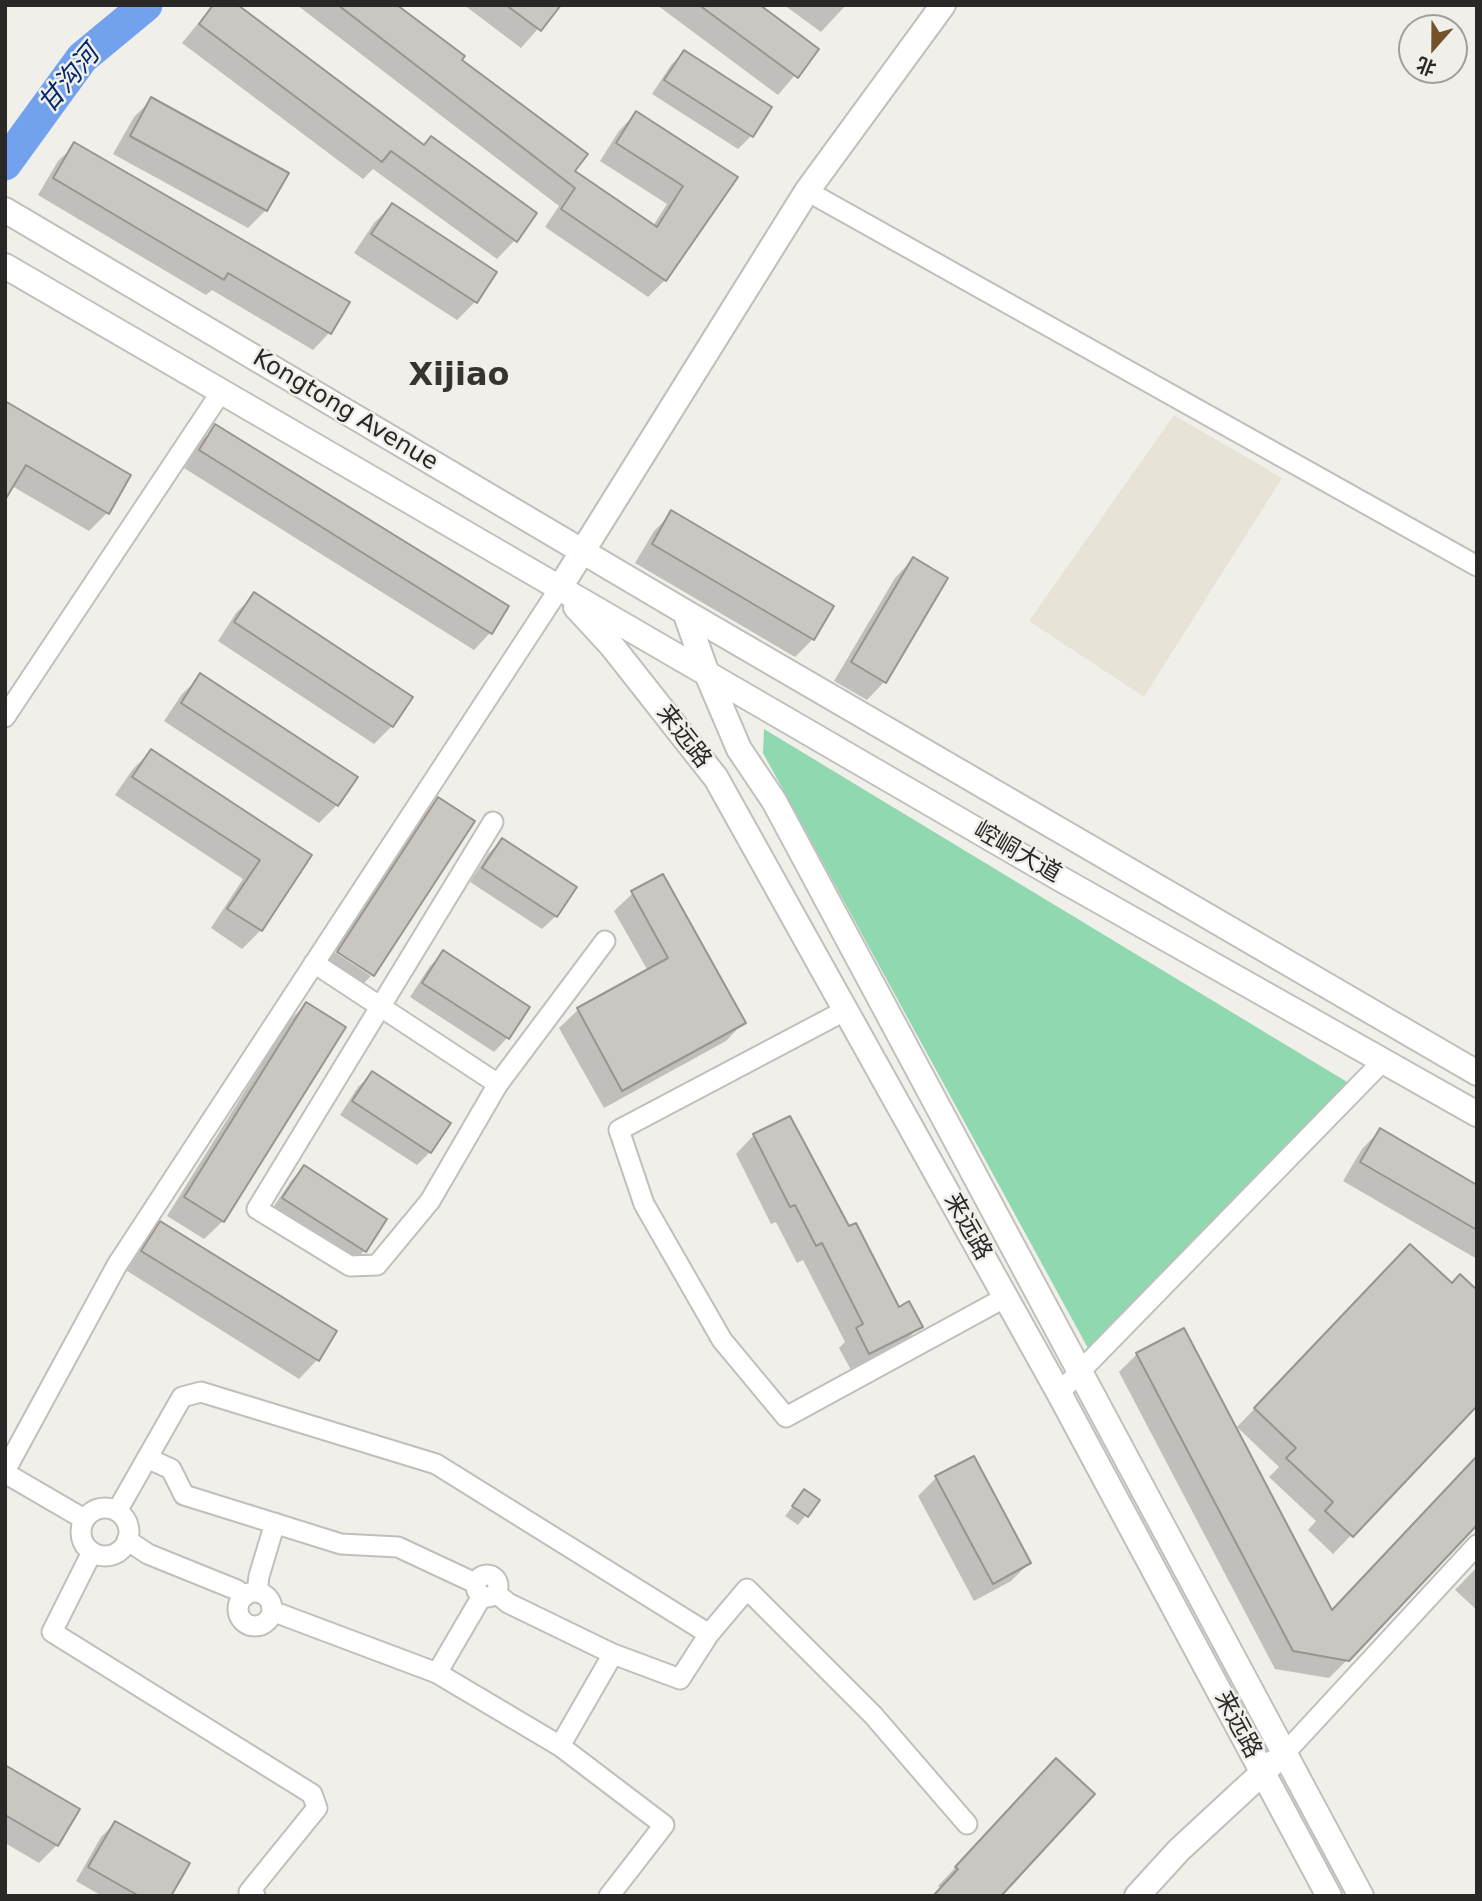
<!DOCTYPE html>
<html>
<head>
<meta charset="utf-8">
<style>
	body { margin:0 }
	#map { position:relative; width:1482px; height:1901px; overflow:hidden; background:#f1efea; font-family:"DejaVu Sans","Noto Sans SC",sans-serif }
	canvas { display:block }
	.frame { position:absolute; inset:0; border:7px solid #292827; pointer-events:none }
	.north { position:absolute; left:1398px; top:14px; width:70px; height:70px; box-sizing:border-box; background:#f1efea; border:2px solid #a19f9c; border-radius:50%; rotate:201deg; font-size:19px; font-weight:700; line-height:28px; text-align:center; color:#292827 }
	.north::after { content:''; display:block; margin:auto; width:24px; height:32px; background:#74522a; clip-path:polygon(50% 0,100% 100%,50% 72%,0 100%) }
</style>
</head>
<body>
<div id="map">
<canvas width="1482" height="1901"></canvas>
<div class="frame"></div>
<div class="north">北</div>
</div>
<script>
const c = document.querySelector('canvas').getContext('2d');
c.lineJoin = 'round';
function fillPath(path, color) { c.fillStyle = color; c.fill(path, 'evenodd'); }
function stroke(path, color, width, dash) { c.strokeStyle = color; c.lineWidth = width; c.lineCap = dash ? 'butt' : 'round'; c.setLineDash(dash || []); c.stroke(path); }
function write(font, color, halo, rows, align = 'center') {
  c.font = font + ' "DejaVu Sans","Noto Sans SC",sans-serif'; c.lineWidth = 5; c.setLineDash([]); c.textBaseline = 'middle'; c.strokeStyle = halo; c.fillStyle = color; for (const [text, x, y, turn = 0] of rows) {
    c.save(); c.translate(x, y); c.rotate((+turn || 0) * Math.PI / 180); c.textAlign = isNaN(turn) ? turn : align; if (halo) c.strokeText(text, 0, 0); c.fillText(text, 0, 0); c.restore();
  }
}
fillPath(new Path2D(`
	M1174,415l108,63 -138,219 -115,-76z`), '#e7e4d7');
fillPath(new Path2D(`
	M764,729l593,359 -268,262 -326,-597z`), '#90d8af');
fillPath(new Path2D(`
	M213,5l209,141 9,-8 84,102 -18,19 -124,-90 -10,10 -181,-136z
	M297,5h97l179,166 80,55 14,-22 -67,-43 19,-30 17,-18 99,64 -70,103 -17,17 -103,-70 14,-21z
	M464,5h93l1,1 -37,42z
	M657,5h100l60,44 -39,46z
	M784,5h62l-25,27z
	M684,52l67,84 -13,13 -86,-55 19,-29z
	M152,99l114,111 -18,18 -135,-74 21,-37z
	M75,145l254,188 -16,17 -101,-60 -6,5 -168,-100 20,-34z
	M392,205l103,67 -20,30 -18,18 -103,-67 20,-30z
	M5,403l102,110 -18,18 -77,-45z
	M216,426l291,181 -17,26 -16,17 -290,-182 15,-25z
	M672,513l141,126 -18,18 -160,-94 19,-32z
	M913,559l-28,122 -18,19 -33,-19 61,-103z
	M254,595l138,131 -18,18 -156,-103 18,-28z
	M201,676l136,129 -18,18 -155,-102 18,-27z
	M151,751l159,105 -49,74 -19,19 -31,-21 32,-49 -128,-84 18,-26z
	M439,800l-67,175 -18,18 -34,-22 13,-20 38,25v-4l-36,-23 85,-131z
	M502,840l54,76 -14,13 -72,-47 18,-28z
	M633,893l111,129 -18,19 -122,67 -45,-80 19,-18 70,-39 -34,-60z
	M444,953l84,54 -21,31 -13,14 -84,-55 20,-31z
	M306,1004l-83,217 -19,18 -37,-23 121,-194z
	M372,1074l58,78 -13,13 -77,-50 18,-28z
	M1380,1130l97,57v72l-134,-78 19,-32z
	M754,1135l94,94 50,80 22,17 -18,19 -51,25 -12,-22 6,-6 -42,-82 -6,3 -21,-41 -5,2 -35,-70z
	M304,1167l81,53 -21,31 -13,14 -81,-53 21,-31z
	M161,1223l174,109 -18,28 -18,19 -175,-110 18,-28z
	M1392,1264l85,140 -144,150 -25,-24 8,-9 -47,-44 10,-10 -42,-40z
	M1137,1354l194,258 17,47 -19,19 -54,-9 -156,-297z
	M936,1478l93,85 -18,18 -37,20 -56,-105z
	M805,1491l13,9 -20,25 -13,-9z
	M1477,1567v43l-22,-20z
	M5,1767l52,78 -18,18 -34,-20z
	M1038,1779l-97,109 -3,-2z
	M115,1823l54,73h-67l-26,-15 25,-44z`), '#0003');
stroke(new Path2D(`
	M5,164l77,-106 64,-53`), '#72a2ee', 33);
const building = new Path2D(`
	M213,5h25l186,140 7,-9 106,77 -20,29 -126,-91 -9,11 -183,-138z
	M338,5h59l68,51 -3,4 126,94 -13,17 82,56 26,-41 -67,-43 20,-32 102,66 -72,104 -105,-72 14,-21z
	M506,5h55l-20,26z
	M699,5h61l59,44 -21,29z
	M684,50l88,57 -19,30 -89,-57z
	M151,97l138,76 -22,38 -137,-75z
	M74,142l276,160 -19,32 -103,-61 -4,7 -171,-102z
	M392,203l105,69 -20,31 -106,-69z
	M5,401l126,74 -22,39 -83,-49 -21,35z
	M215,424l294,182 -17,28 -293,-184z
	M671,510l163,96 -20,34 -162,-96z
	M913,557l35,21 -62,105 -35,-21z
	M254,592l159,105 -20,30 -159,-105z
	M200,673l158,104 -20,29 -157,-103z
	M151,749l161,106 -50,76 -35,-22 33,-49 -128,-83z
	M438,797l37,24 -101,155 -37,-24z
	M502,838l75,49 -20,30 -75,-49z
	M663,874l83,149 -124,68 -45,-83 91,-50 -37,-67z
	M443,950l87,57 -21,32 -87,-56z
	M306,1002l40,25 -122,195 -40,-25z
	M372,1071l79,52 -20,30 -79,-52z
	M790,1116l59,110 7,-3 43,84 10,-6 14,26 -54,27 -13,-26 7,-4 -41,-81 -6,3 -21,-41 -5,2 -37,-73z
	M1380,1128l97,57v45l-117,-68z
	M304,1165l83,54 -21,33 -84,-54z
	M160,1221l177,110 -18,30 -178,-110z
	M1410,1244l42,39 8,-9 17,16v116l-124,131 -28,-26 8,-9 -47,-44 10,-10 -42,-40z
	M1184,1328l148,282 145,-154v69l-128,136 -56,-10 -157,-298z
	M974,1456l57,107 -38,21 -58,-108z
	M804,1489l16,11 -12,17 -16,-11z
	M1056,1758l39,36 -94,102h-68l25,-27 -3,-2z
	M5,1765l75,44 -22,37 -53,-31z
	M115,1821l75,42 -19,33h-32l-51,-29z`);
fillPath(building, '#cac6c2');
stroke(building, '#989591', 2);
const minor = new Path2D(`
	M807,191l670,375
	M5,717l216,-325
	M493,822l-236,387 93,57 27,-1 53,-64 68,-117 107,-143
	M314,963l184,121
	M846,1010l-227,120 25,74 78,136 64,77 220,-120
	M1059,1393l324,-332
	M147,1458l24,11 13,26 157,49 57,3 77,36
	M5,1471l112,-206 442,-676
	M5,1473l79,46
	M81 1532a24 24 0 1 1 48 0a24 24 0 1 1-48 0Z
	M117,1511l65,-114 19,-5 235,72 273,170
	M127,1540l21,14 89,36 8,6
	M92,1552l-40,80 260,162 5,14 -68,84 6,4
	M476 1586a11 11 0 1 1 22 0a11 11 0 1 1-22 0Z
	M257,1592l2,-16 16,-53
	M238 1609a17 17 0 1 1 34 0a17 17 0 1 1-34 0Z
	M496,1593l12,10 105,51
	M272,1611l165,62 123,73 104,79 -55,71
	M437,1673l45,-77
	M560,1746l53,-92 67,25 29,-45 38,-45 126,126 94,109
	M1284,1754l193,-209`);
const major = new Path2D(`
	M5,210l680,402 792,461
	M5,266l1054,612 418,236
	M559,589l248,-398 136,-186
	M576,607l36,39 104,132 343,615 270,503
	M685,612l22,62 32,75 35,52 587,1095
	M1137,1896l42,-46 94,-87`);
stroke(minor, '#c1bfbb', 23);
stroke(major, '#c1bfbb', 28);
stroke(minor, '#fff', 19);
stroke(major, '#fff', 24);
write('24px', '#292827', '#f1efea', [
	["Kongtong Avenue",345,411,31],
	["来远路",683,737,52],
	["崆峒大道",1017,853,30],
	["来远路",967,1227,61],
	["来远路",1237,1725,62]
]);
write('italic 26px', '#00296b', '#f1efea', [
	["甘沟河",70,80,-50]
]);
write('bold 32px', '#353430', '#f1efea', [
	["Xijiao",459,377]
]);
</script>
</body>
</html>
